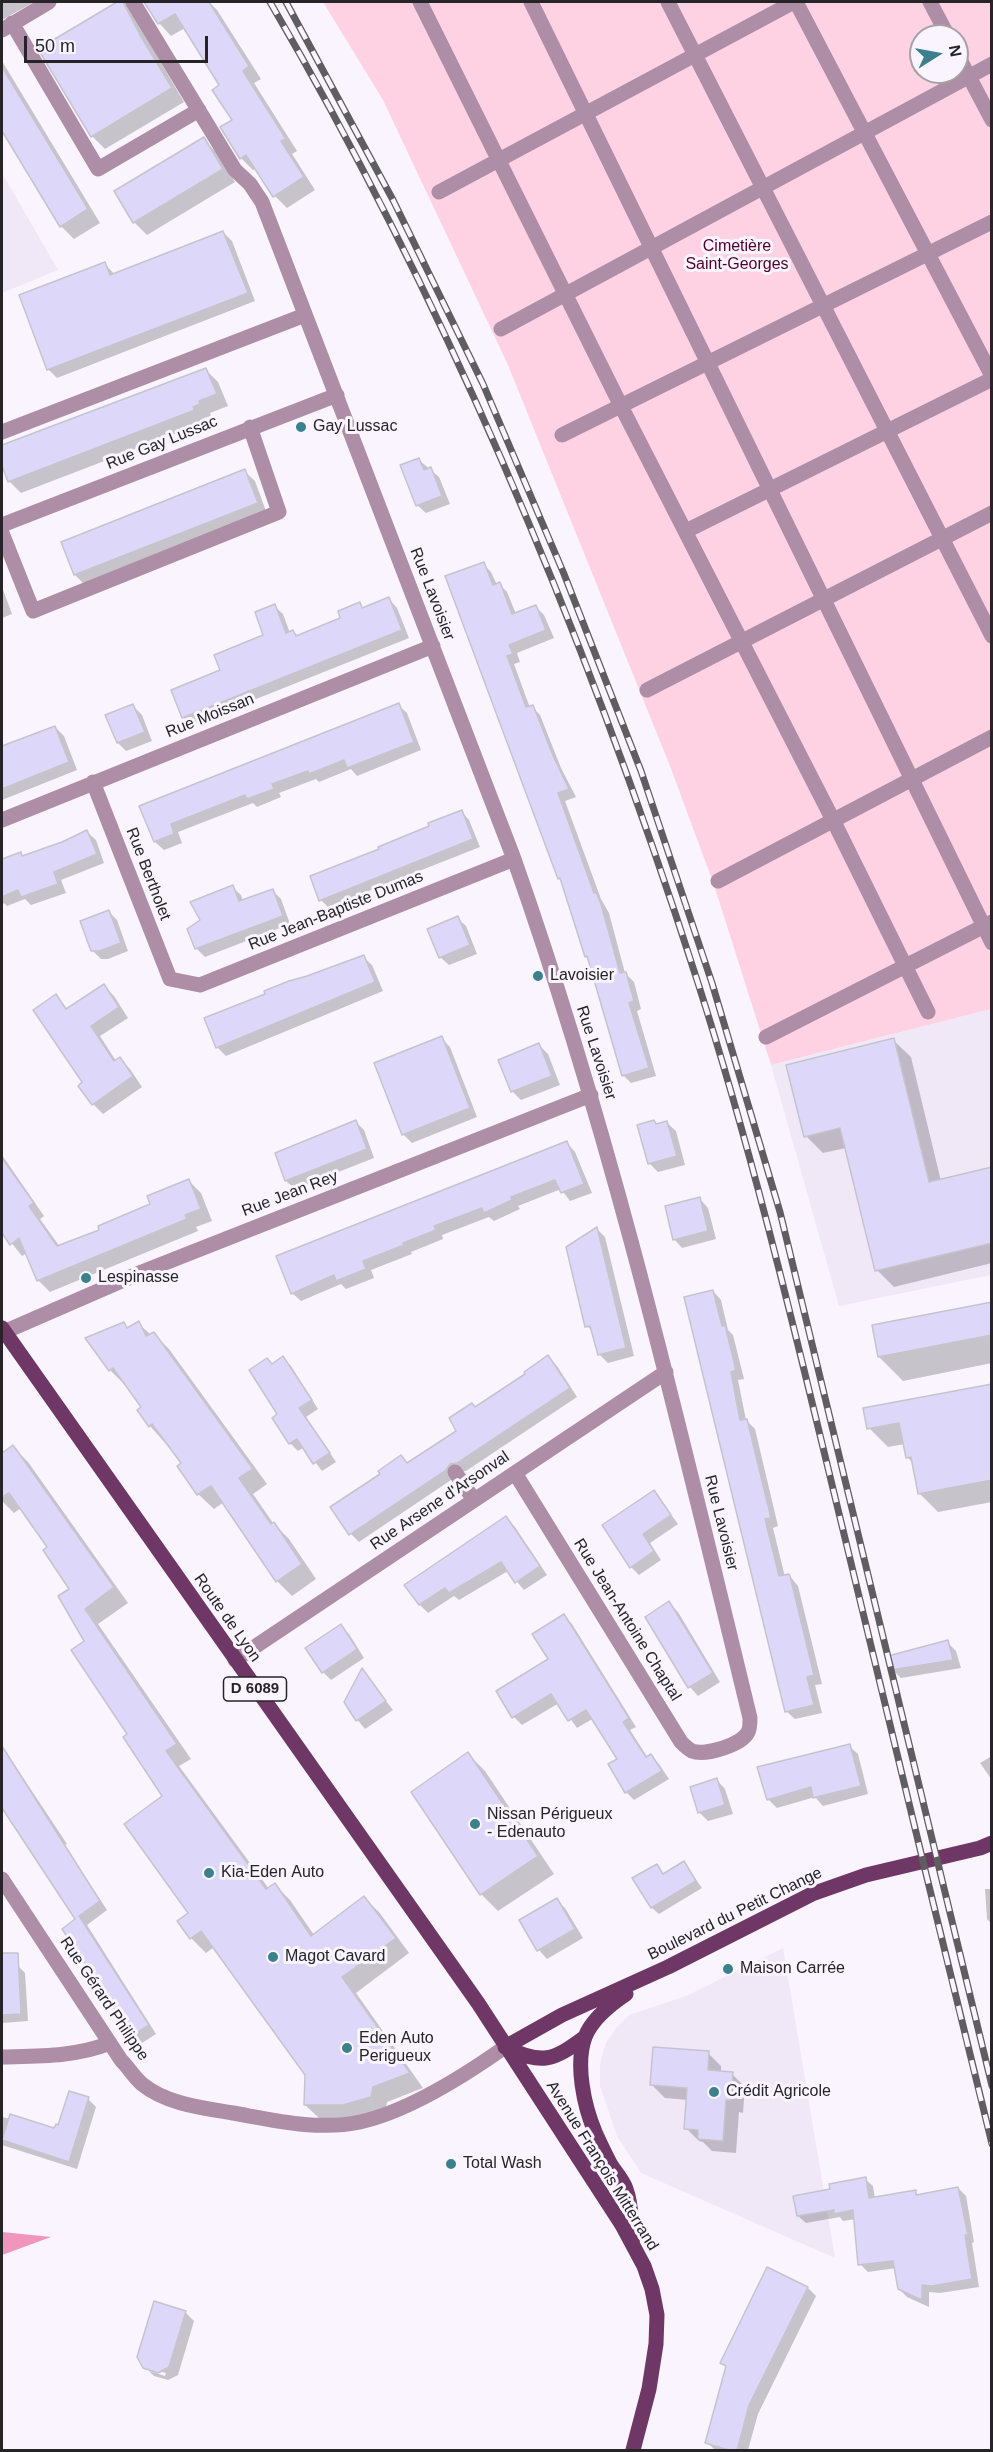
<!DOCTYPE html>
<html>
<head>
<meta charset="utf-8">
<style>
	body { margin:0 }
	#map { position:relative; width:993px; height:2452px; overflow:hidden; background:#f9f4fd; font-family:Arial,sans-serif }
	canvas { display:block }
	.frame { position:absolute; inset:0; border:3px solid #262427; pointer-events:none }
	.north { position:absolute; left:909px; top:24px; width:60px; height:60px; box-sizing:border-box; background:#f9f4fd; border:2px solid #a5a1a7; border-radius:50%; rotate:79deg; font-size:16px; font-weight:700; line-height:24px; text-align:center; color:#262427 }
	.north::after { content:''; display:block; margin:auto; width:21px; height:27px; background:#3b818d; clip-path:polygon(50% 0,100% 100%,50% 72%,0 100%) }
	.scale { position:absolute; left:24px; top:36px; width:184px; height:27px; box-sizing:border-box; border:3px solid #262427; border-top:0; padding-left:8px; font-size:18px; line-height:21px; white-space:nowrap; color:#262427; -webkit-text-stroke:4px #f9f4fd; paint-order:stroke }
</style>
</head>
<body>
<div id="map">
<canvas width="993" height="2452"></canvas>
<div class="frame"></div>
<div class="north">N</div>
<div class="scale">50 m</div>
</div>
<script>
const c = document.querySelector('canvas').getContext('2d');
c.lineJoin = 'round';
function fillPath(path, color) { c.fillStyle = color; c.fill(path, 'evenodd'); }
function stroke(path, color, width, dash) { c.strokeStyle = color; c.lineWidth = width; c.lineCap = dash ? 'butt' : 'round'; c.setLineDash(dash || []); c.stroke(path); }
function write(font, color, halo, rows, align = 'center') {
  c.font = font + ' Arial,sans-serif'; c.lineWidth = 6; c.setLineDash([]); c.textBaseline = 'middle'; c.strokeStyle = halo; c.fillStyle = color; for (const [text, x, y, turn = 0] of rows) {
    c.save(); c.translate(x, y); c.rotate((+turn || 0) * Math.PI / 180); c.textAlign = isNaN(turn) ? turn : align; if (halo) c.strokeText(text, 0, 0); c.fillText(text, 0, 0); c.restore();
  }
}
fillPath(new Path2D(`
	M2,173l56,97 -56,23z
	M991,1009v266l-152,31 -68,-241z
	M783,1948l52,310 -194,-85 -24,-37 -17,-50v-22l6,-21 10,-15 13,-13 57,-19z`), '#f1e8f7');
fillPath(new Path2D(`
	M323,2h668v1007l-220,56 -57,-180 -44,-119 -162,-401 -125,-265zM921,36h36v36h-36z`), '#ffd2e3');
fillPath(new Path2D(`
	M2,2232l49,5 -49,18z`), '#f095bb');
fillPath(new Path2D(`
	M2,2h32l-32,18z
	M120,2h9l8,20 47,80 -79,47 -13,-13 -52,-87z
	M143,2h66l8,8 44,69 -7,4 43,68 -5,3 23,36 -28,18 -12,-12 -18,-28 -4,2 -12,-12 -7,-37 -13,-35 -36,-58 -14,8 -12,-13 -11,-17z
	M2,61l98,162 -26,16 -13,-13 -59,-98z
	M203,139l13,13 19,30 -88,53 -13,-13z
	M223,232l9,9 23,60 -198,77 -9,-9 57,-105 10,11z
	M206,370l12,12 10,24 -18,7 1,3 -7,2 2,4 -185,71 -12,-12 -7,-19v-15z
	M419,460l20,17 11,27 -24,9 -9,-8z
	M244,471l11,10 12,33 -182,71 -10,-10z
	M483,564l8,8 6,13 2,-1 8,8 9,22 20,-7 8,8 10,23 -37,15 3,9 -6,2 16,44 2,-1 8,8 21,53 15,29 -11,4 36,98 8,14 16,60 9,9 7,27 -4,2 19,65 -25,7 -8,-8 -34,-116 -3,-3 -23,-74 -4,-4z
	M2,587l10,27 -10,4z
	M389,599l8,9 12,30 -218,87 -8,-8 39,-46 43,-35 9,-30 9,8 7,19 3,-2 6,6 43,-18 17,-15 5,5z
	M398,705l9,8 14,37 -64,26 -6,-7 -32,13 -3,-3 -37,14 2,4 -24,10 -4,-4 -75,29 4,11 -18,7 -9,-8 -14,-35z
	M133,706l9,9 10,26 -26,10 -8,-8z
	M55,727l9,9 13,34 -75,30v-54z
	M462,812l7,8 11,27 -152,60 -7,-7 110,-73z
	M87,832l9,8 8,23 -43,17 5,13 -35,12 -6,-6 -18,7 -3,-3 -2,2v-44l18,-7 3,3 39,-13z
	M232,887l9,8 2,6 29,-11 9,9 9,25 -85,33 -9,-9 6,-27z
	M109,912l8,8 11,31 -20,8h-7l-9,-9z
	M457,918l9,8 11,28 -28,11 -9,-8z
	M363,957l9,8 11,26 -157,65 -9,-9z
	M104,986l10,10 14,22 -28,18 16,25 4,-2 10,10 12,18 -39,27 -10,-10 -37,-108 12,14z
	M441,1038l9,9 27,70 -65,26 -9,-9z
	M893,1040l18,17 30,124 51,-13v95l-98,24 -17,-17 -31,-122 -23,5 -17,-17z
	M539,1045l9,9 12,31 -39,15 -9,-9z
	M355,1121l9,9 10,28 -79,31 -9,-8 -9,-27z
	M667,1123l9,8 9,34 -27,7 -9,-9 8,-38z
	M567,1143l8,9 17,41 -22,8 -9,-12 -43,17 2,3 -26,12 -5,-4 -47,18 1,4 -32,13 1,2 -41,16 3,8 -28,11 -5,-5 -40,17 -9,-8z
	M2,1155l42,61 -4,3 20,28 41,-16 51,-26 37,-24 12,12 11,28 -16,6 2,4 -148,61 -12,-12 -11,-27 -5,3 -20,-25z
	M700,1199l8,9 8,31 -34,9 -8,-9z
	M596,1228l9,9 29,119 -26,7 -9,-9 -5,-21 -7,-7z
	M713,1291l8,9 7,30 5,5 11,44 -6,1 8,40 9,9 23,97 -5,2 12,49 4,-2 9,11 24,98 -7,1 7,28 -27,6 -9,-8z
	M992,1303v60l-89,18 -24,-24z
	M138,1323l13,12 3,-1 15,15 98,135 -14,10 20,29 16,16 27,40 -24,17 -15,-15 -53,-79 -10,7 -16,-15 -15,-31 -33,-37 -7,-18 -17,-24 -1,1 -15,-15 13,-46 5,5z
	M548,1357l9,9 20,31 -111,74 -7,1 -5,6 -95,64 -8,-8 31,-59 19,-18 7,7 50,-32 18,-24 51,-33z
	M283,1358l8,8 27,43 -12,8 30,45 -14,9 -18,-24 -6,4 -8,-8 -11,-29 -6,-49z
	M992,1386v116l-54,10 -19,-19 -6,-30 -6,-6 -2,-13 -17,3 -19,-19z
	M13,1447l15,15 100,141 -30,21 93,135 -12,7 90,123 6,-4 15,15 24,35 50,-37 15,14 30,41 -53,40 67,95 -36,14 -2,10 -27,7h-38l-15,-14 1,-30 -92,-128 -8,6 -15,-15 -1,-24 -26,-118 -35,-62 -43,-93 -15,-52 -22,-41 -28,-40 -7,5 -12,-12v-46z
	M654,1492l24,32 -28,19 11,17 -22,15 -8,-8z
	M506,1518l9,9 32,48 -23,15 -16,-19 -49,29 -5,-4 -26,17 -8,-8z
	M669,1603l9,9 42,70 -22,14 -8,-9 -43,-70z
	M564,1616l8,8 64,103 -6,3 18,28 3,-2 8,8 10,15 -35,21 -8,-8 -7,-33 -25,-41 -17,10 -18,-25 -37,22 -8,-8 36,-57z
	M341,1626l8,8 15,24 -33,22 -8,-8z
	M947,1642l9,9 5,17 -60,10 -9,-9z
	M362,1670l31,40 -28,19 -19,-23v-7z
	M2,1746l65,98 -3,1 43,65 -20,15 69,109 -14,9 -9,-8 -56,-115 -75,-114z
	M849,1746l9,8 10,40 -45,12 -8,-9 -38,11 -9,-9z
	M468,1754l17,17 69,103 -56,37 -17,-17z
	M992,1756v24l-12,-17z
	M717,1780l8,9 8,25 -25,7 -9,-9z
	M684,1863l18,25 -43,26 -7,-6 -18,-29 22,-13 9,9z
	M985,1889h7v35l-5,-5z
	M556,1900l9,8 18,30 -36,21 -8,-9 -18,-30z
	M17,1965l8,8 3,48 -26,2v-57z
	M708,2053l13,13v7l11,1 13,13 -2,26 -4,-1 -3,41 -24,-2 -9,-9 -4,-1 -13,-13 2,-28 -23,-2 -13,-13z
	M88,2099l8,8 -19,62 -75,-24v-28l53,13z
	M865,2179l8,7 2,13 40,-8 4,5 39,-8 8,8 8,46 -2,1 7,44 -39,6 -11,-1v15l-22,-10 -8,-8 -3,-21 -28,4 -8,-8 -4,-45 -13,2 -3,-4 -34,6 -8,-7 34,-26z
	M768,2269l40,19 8,8 -58,118 -10,36h-33l-8,-8 20,-74 -5,-5z
	M185,2312l9,9 -16,54 -10,5 -14,-4 -5,-5 16,5 1,-3 -19,-5v2l-2,-3z`), '#0003');
const building = new Path2D(`
	M117,2h6l17,33 32,53 -81,49 -53,-88z
	M144,2h65l40,64 -6,5 43,68 -5,2 23,36 -31,20 -27,-42 -6,4 -20,-32 12,-7 -20,-30 7,-5 -44,-71 -17,10z
	M2,67l86,142 -28,18 -58,-96z
	M204,137l19,32 -90,54 -19,-32z
	M223,231l25,62 -201,77 -28,-75 86,-33 5,13z
	M206,368l11,26 -18,7 1,3 -7,3 2,3 -187,72 -6,-16v-21z
	M419,458l5,12 7,-3 11,29 -26,10 -16,-41z
	M245,469l13,34 -184,72 -13,-33z
	M484,562l9,23 7,-3 12,32 24,-9 10,25 -37,15 4,9 -6,2 19,51 7,-2 21,53 15,31 -11,4 36,100 2,-1 5,12 19,69 6,-1 8,29 -5,2 20,65 -27,8 -35,-120 -2,1 -25,-79 -2,1 -113,-303z
	M389,597l13,33 -220,88 -11,-28 49,-20 -6,-15 49,-20 -8,-23 20,-8 11,29 7,-3 3,6 44,-18 -2,-7 22,-9 2,6z
	M399,703l15,39 -67,26 -3,-8 -35,14 -1,-3 -36,13 2,5 -27,10 -2,-4 -74,29 3,10 -20,8 -15,-36z
	M133,704l12,28 -28,11 -12,-28z
	M55,726l14,36 -67,27v-43z
	M462,810l11,29 -154,62 -9,-25 69,-27 -1,-2 51,-21 -1,-3z
	M87,830l10,24 -43,18 4,12 -37,13 -3,-7 -16,7v-38l19,-7 1,4 40,-14z
	M233,885l6,16 34,-12 10,27 -88,33 -8,-20 13,-9 -10,-18z
	M109,910l12,33 -22,8h-8l-11,-30z
	M458,916l12,29 -31,13 -12,-29z
	M364,955l11,27 -159,66 -12,-30 61,-24 -1,-3 25,-10 18,-5z
	M104,984l15,23 -28,19 23,35 6,-4 13,19 -41,29 -14,-19 4,-4 -49,-72 23,-16 10,15z
	M442,1036l28,72 -68,27 -28,-72z
	M894,1038l35,144 63,-15v76l-117,28 -35,-143 -36,9 -18,-72z
	M539,1043l13,33 -41,16 -13,-32z
	M356,1120l11,29 -82,32 -10,-28z
	M654,1120l2,4 11,-3 10,35 -29,8 -11,-39z
	M567,1141l17,43 -23,9 -6,-13 -44,17 1,3 -28,13 -2,-5 -48,18 2,4 -33,13 1,2 -41,16 3,8 -30,12 -2,-6 -43,19 -15,-38z
	M2,1158l32,45 -5,3 28,40 42,-16 -1,-4 52,-22 -3,-8 42,-17 12,30 -16,6 2,4 -150,62 -18,-43 -9,7 -8,-12z
	M700,1197l8,34 -35,9 -8,-34z
	M597,1227l29,121 -28,7 -8,-29 -5,1 -19,-80z
	M713,1290l9,36 3,-1 11,45 -5,2 9,48 7,-1 24,99 -6,1 14,57 10,-2 1,2 24,99 -7,2 7,28 -29,7 -101,-415z
	M992,1302v33l-114,22 -6,-32z
	M139,1321l7,15 8,-4 99,137 -14,9 32,46 3,-2 28,42 -26,18 -65,-96 -14,9 -20,-29 4,-3 -29,-39 -3,3 -12,-17 4,-3 -28,-39 -4,3 -24,-33 39,-16 3,6z
	M548,1355l22,33 -113,75 -7,1 -4,6 -97,65 -19,-28 50,-33 -2,-3 23,-16 6,8 49,-32 -7,-13 23,-15 3,4 50,-33 -1,-2z
	M283,1356l29,44 -13,8 31,45 -17,11 -16,-25 -8,5 -17,-26 5,-4 -28,-44 18,-12 5,6z
	M992,1384v96l-74,14 -7,-37 -5,1 -7,-35 -32,6 -4,-21z
	M13,1445l101,142 -29,22 92,135 -11,7 100,138 9,-6 36,53 53,-40 32,42 -54,39 68,96 -37,14 -2,10 -28,8h-39l1,-30 -104,-144 -11,8 -13,-18 11,-8 -64,-89 38,-28 -39,-59 4,-3 -56,-84 13,-9 -26,-45 11,-7 -26,-39 4,-3 -38,-54 -7,4v-44z
	M654,1490l17,25 -28,19 11,17 -24,17 -28,-43z
	M506,1516l34,50 -25,17 -14,-21 -52,31 -4,-5 -26,17 -15,-20z
	M669,1601l44,72 -25,15 -43,-71z
	M564,1614l65,104 -6,4 23,35 5,-3 11,17 -37,22 -17,-29 9,-5 -31,-49 -18,11 -17,-27 -39,24 -16,-27 52,-32 -16,-25z
	M341,1624l16,25 -35,24 -17,-25z
	M948,1640l5,20 -62,10 -3,-14z
	M362,1668l24,33 -30,20 -12,-19z
	M850,1744l11,42 -48,12 -2,-11 -44,13 -10,-33z
	M2,1746l98,155 -21,15 70,109 -17,11 -70,-107 13,-10 -73,-111z
	M468,1752l70,104 -58,39 -69,-103z
	M717,1778l8,27 -27,8 -8,-26z
	M684,1861l12,20 -45,27 -19,-30 25,-14 6,10z
	M557,1898l18,31 -38,22 -18,-31z
	M2,1953h16l3,61 -19,1z
	M653,2047l56,4 -1,19 25,2 -2,28h-5l-3,41 -25,-2v-9l-14,-1 3,-41 -37,-3z
	M69,2091l20,6 -20,65 -67,-22 8,-26 44,14 2,-4 2,1z
	M866,2177l3,21 47,-8v5l42,-8 10,48h-3l7,44 -40,7 -10,-1v15l-24,-11 -5,-28 -35,4 -5,-55 -19,4v-4l-37,6 -4,-20 37,-7 -1,-5z
	M767,2267l41,20 -59,118 -12,46h-5l-27,-8 21,-77 -6,-3z
	M154,2301l32,10 -17,56 -11,6 -15,-5 -6,-11z`);
fillPath(building, '#ddd8fa');
stroke(building, '#c5c4cd', 1.5);
stroke(new Path2D(`
	M133,2l102,168 15,14 12,18 252,657c99,280 166,571 236,859 0,4 0,11 -2,14 -6,13 -43,24 -56,19 -4,-2 -8,-6 -11,-9l-166,-269
	M420,2l201,404 213,416 94,190
	M531,2c153,313 308,626 461,941
	M668,2l324,634
	M796,2l196,374
	M930,2l18,34
	M12,23l86,146 101,-59
	M2,30l47,-28
	M957,54l35,66
	M439,192l355,-190
	M501,329l491,-265
	M2,432l303,-117
	M562,435l430,-213
	M2,525l335,-130
	M686,531l306,-152
	M2,533l31,78 246,-99 -29,-85
	M647,690l345,-177
	M93,782l77,197 30,6 314,-126
	M2,820l431,-174
	M718,881l274,-144
	M766,1037l226,-115
	M4,1332l138,-60 449,-177
	M455,1472l19,28
	M235,1660l431,-288
	M2,1879l119,181c7,7 13,17 21,24 24,20 61,24 91,29 40,7 85,18 127,9 49,-11 104,-46 145,-75
	M2,2057c36,-1 73,0 108,-14`), '#ae8da7', 15);
stroke(new Path2D(`
	M2,1328l476,675 144,222 22,41 8,23 5,26 -1,29 -7,45 -16,61
	M626,1994c-15,10 -34,25 -41,43 -10,27 -1,69 10,95 5,11 10,22 16,33 5,8 12,15 15,24 6,15 5,34 7,50
	M505,2047l57,-32 106,-48 144,-73 54,-19 114,-27 12,-5
	M505,2047c37,18 48,14 80,-10`), '#6e3765', 15);
const rail = new Path2D(`
	M270,2c180,308 319,641 428,981 58,181 101,366 146,551 49,203 98,407 148,610
	M286,2l107,198 90,184 81,190 77,197 71,212 68,229 212,874`);
stroke(rail, '#605d61', 7);
stroke(rail, '#f9f4fd', 4.5, [14]);
for (const [x, y, r, color] of [
	[301,427,6,"#3b818d"],
	[538,976,6,"#3b818d"],
	[86,1278,6,"#3b818d"],
	[475,1824,6,"#3b818d"],
	[209,1873,6,"#3b818d"],
	[273,1957,6,"#3b818d"],
	[728,1969,6,"#3b818d"],
	[347,2048,6,"#3b818d"],
	[714,2092,6,"#3b818d"],
	[451,2164,6,"#3b818d"]
]) { const dot = new Path2D(); dot.arc(x, y, r, 0, 2 * Math.PI); c.fillStyle = color; c.fill(dot); stroke(dot, '#f9f4fd', 2); }
for (const [x, y, w] of [
	[255,1689,63]
]) { const box = new Path2D(); box.roundRect(x - w / 2, y - 12, w, 24, 4.5); c.fillStyle = '#f9f4fd'; c.fill(box); stroke(box, '#262427', 1.5); }
write('bold 15px', '#262427', null, [
	["D 6089",255,1689]
]);
write('16px', '#51002e', '#f9f4fd', [
	["Cimetière",737,247],
	["Saint-Georges",737,265]
]);
write('16px', '#262427', '#f9f4fd', [
	["Gay Lussac",313,427],
	["Lavoisier",550,976],
	["Lespinasse",98,1278],
	["Nissan Périgueux",487,1815],
	["- Edenauto",487,1833],
	["Kia-Eden Auto",221,1873],
	["Magot Cavard",285,1957],
	["Maison Carrée",740,1969],
	["Eden Auto",359,2039],
	["Perigueux",359,2057],
	["Crédit Agricole",726,2092],
	["Total Wash",463,2164]
], 'left');
write('16px', '#262427', '#f9f4fd', [
	["Rue Gay Lussac",162,443,-22],
	["Rue Lavoisier",432,594,69],
	["Rue Moissan",210,716,-22],
	["Rue Bertholet",148,874,69],
	["Rue Jean-Baptiste Dumas",336,911,-22],
	["Rue Lavoisier",596,1053,72],
	["Rue Jean Rey",290,1194,-21],
	["Rue Arsene d'Arsonval",440,1501,-34],
	["Rue Lavoisier",721,1523,76],
	["Route de Lyon",227,1618,55],
	["Rue Jean-Antoine Chaptal",627,1620,58],
	["Boulevard du Petit Change",735,1914,-26],
	["Rue Gérard Philippe",104,1999,56],
	["Avenue François Mitterrand",602,2166,58]
]);
</script>
</body>
</html>
